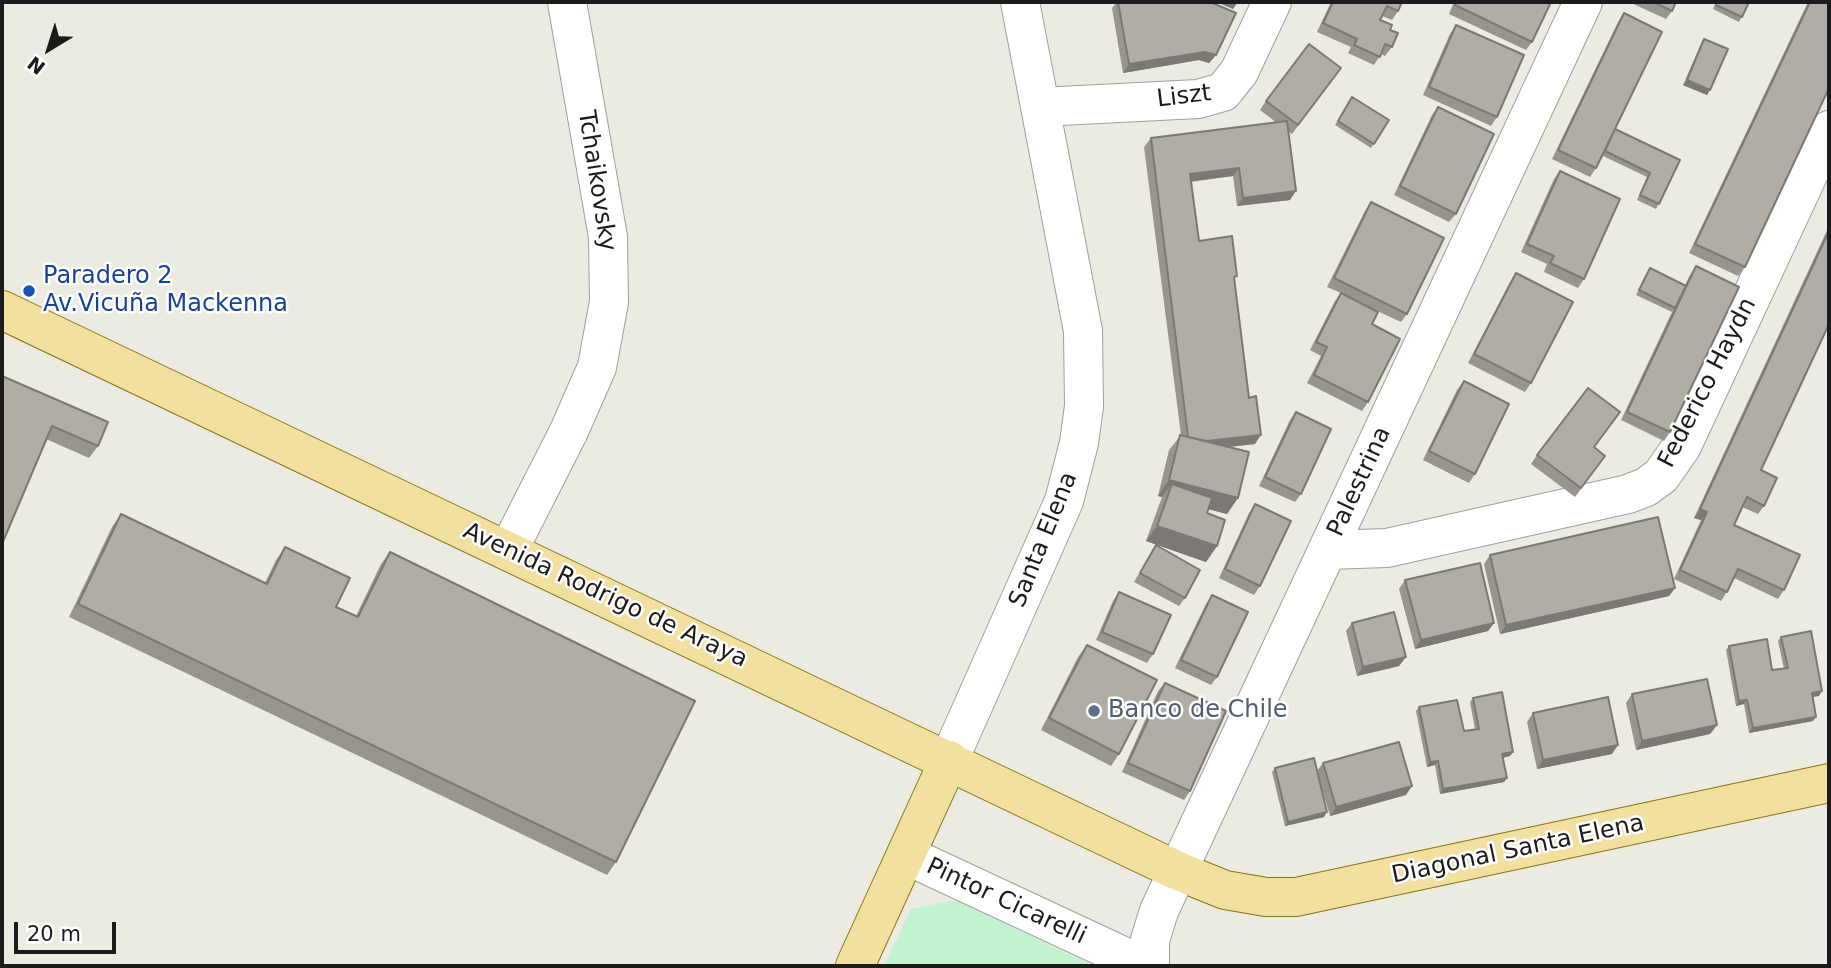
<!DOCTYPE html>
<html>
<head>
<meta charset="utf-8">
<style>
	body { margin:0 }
	#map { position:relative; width:1831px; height:968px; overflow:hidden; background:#ecebe2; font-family:"DejaVu Sans",sans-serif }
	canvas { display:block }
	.frame { position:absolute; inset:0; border:4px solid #1b1b1b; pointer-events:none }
	.north { position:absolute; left:14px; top:14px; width:70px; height:70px; -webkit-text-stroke:5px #fff; paint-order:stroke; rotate:218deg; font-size:19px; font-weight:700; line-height:28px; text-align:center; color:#1b1b1b }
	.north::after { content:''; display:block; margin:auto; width:24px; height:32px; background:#1b1b1b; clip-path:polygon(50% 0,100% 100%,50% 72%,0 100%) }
	.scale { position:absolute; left:14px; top:922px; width:102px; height:32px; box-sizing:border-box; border:4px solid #1b1b1b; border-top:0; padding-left:9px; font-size:21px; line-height:24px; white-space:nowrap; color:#1b1b1b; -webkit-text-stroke:5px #fff; paint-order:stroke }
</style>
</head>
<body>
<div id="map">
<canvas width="1831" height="968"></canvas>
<div class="frame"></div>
<div class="north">N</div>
<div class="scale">20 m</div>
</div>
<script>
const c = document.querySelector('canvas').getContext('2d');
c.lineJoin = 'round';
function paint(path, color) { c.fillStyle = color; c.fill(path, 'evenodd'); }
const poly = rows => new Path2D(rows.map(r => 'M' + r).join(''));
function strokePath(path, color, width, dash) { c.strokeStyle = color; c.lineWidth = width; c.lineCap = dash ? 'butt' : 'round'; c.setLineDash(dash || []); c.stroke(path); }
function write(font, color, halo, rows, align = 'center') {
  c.font = font + ' "DejaVu Sans",sans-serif'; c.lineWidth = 5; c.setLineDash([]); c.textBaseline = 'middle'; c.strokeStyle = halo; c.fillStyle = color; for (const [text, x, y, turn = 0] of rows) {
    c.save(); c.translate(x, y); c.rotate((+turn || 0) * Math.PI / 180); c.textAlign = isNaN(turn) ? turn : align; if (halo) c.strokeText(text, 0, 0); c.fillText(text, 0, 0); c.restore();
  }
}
paint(poly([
	[955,900,1094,966,884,966,911,909]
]), '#c2f3d0');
const minor = poly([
	[1040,107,1198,99,1223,92,1239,72,1272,2],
	[1328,550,1387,548,1628,494,1646,487,1661,476,1682,446,1829,130],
	[508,551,569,431,597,367,609,302,608,237,567,2],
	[949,760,1064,501,1079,443,1084,406,1083,331,1020,2],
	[906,855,1144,966],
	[1150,966,1150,940,1159,911,1583,2]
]);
const major = poly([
	[2,310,1178,871,1225,890,1266,897,1296,897,1829,783],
	[855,966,949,760]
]);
strokePath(minor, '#9f9f9f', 40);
strokePath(major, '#85760e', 40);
strokePath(minor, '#fff', 38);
strokePath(major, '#f2e0a1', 38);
paint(poly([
	[1117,2,1210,2,1216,55,1209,63,1199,60,1123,73,1112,8],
	[1331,2,1402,2,1398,11,1392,20,1382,16,1380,20,1390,30,1392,47,1385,56,1381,54,1374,65,1348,53,1351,47,1317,32],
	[1454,2,1551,2,1532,42,1526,50,1449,14],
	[1629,2,1676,2,1672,11,1666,19],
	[1716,2,1749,2,1739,22,1713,9],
	[1808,2,1829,2,1745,267,1738,276,1689,253],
	[1624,13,1615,129,1680,160,1656,209,1637,200,1647,177,1603,156,1596,168,1590,177,1552,159,1618,22],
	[1456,25,1497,117,1491,126,1423,95,1450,34],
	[1704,39,1710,90,1707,95,1683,85,1701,44],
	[1341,68,1292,134,1288,131,1290,200,1237,206,1233,176,1191,182,1199,241,1234,281,1255,444,1228,447,1238,498,1227,514,1208,509,1207,513,1217,546,1206,562,1146,541,1162,497,1158,496,1169,450,1181,435,1144,147,1151,138,1277,123,1260,110,1266,101],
	[1352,97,1389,120,1371,148,1335,125],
	[1438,107,1456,214,1449,222,1394,195,1432,115],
	[1560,171,1584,279,1578,288,1544,272,1547,264,1521,252,1554,179],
	[1371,202,1407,314,1401,322,1373,309,1368,402,1362,411,1307,383,1321,356,1310,350,1335,301,1341,293,1327,287,1365,211],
	[1829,226,1829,324,1761,470,1764,506,1758,514,1742,507,1734,525,1784,590,1778,599,1734,578,1727,592,1721,601,1674,579,1701,520,1694,518],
	[1696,266,1670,432,1664,441,1621,420,1673,310,1672,312,1636,295,1650,268,1685,285,1690,275],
	[1516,273,1531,383,1525,392,1468,363,1510,282],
	[2,376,98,446,89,458,46,439],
	[1464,381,1475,474,1469,483,1423,460,1457,390],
	[1296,412,1301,494,1295,502,1259,486,1290,420],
	[1594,448,1605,456,1575,497,1531,464,1537,455],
	[1255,504,1260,586,1254,595,1219,578,1249,513],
	[121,514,265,583,276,560,285,547,336,607,356,616,381,564,390,552,616,862,607,875,69,617,112,527],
	[1156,545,1185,598,1179,606,1134,582],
	[1490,555,1675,588,1669,596,1500,634,1484,564],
	[1405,580,1494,623,1488,631,1415,649,1399,589],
	[1119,592,1153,654,1147,663,1096,640,1113,601],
	[1212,595,1217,677,1211,685,1175,668,1206,604],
	[1352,623,1406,657,1399,666,1357,676,1346,631],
	[1781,637,1819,696,1812,697,1813,721,1749,733,1744,704,1736,706,1726,650,1729,646,1772,670,1784,669,1778,641],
	[1087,645,1119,754,1111,766,1041,730,1078,657],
	[1165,683,1190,791,1184,800,1122,772,1158,691],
	[1632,694,1717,725,1710,734,1636,750,1626,703],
	[1473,698,1513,752,1510,756,1503,758,1507,778,1504,782,1440,794,1435,765,1427,767,1416,711,1419,707,1464,731,1475,729,1470,702],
	[1533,713,1612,754,1537,769,1527,722],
	[1323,763,1406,795,1330,816,1317,771],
	[1275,768,1324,817,1285,826,1272,772]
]), '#98958e');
paint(poly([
	[1216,2,1238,2,1233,9],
	[1205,52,1216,55,1209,63,1199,60,1123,73,1129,64],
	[1687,80,1710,90,1707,95,1683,85],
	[1239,168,1233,176,1184,182,1190,174],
	[1296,191,1290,200,1237,206,1243,198],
	[1261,435,1255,444,1183,452,1189,444],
	[1169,480,1238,498,1227,514,1166,498,1172,484,1162,497,1158,496],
	[1700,509,1707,512,1701,520,1694,518],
	[1157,526,1217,546,1206,562,1146,541],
	[1675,588,1669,596,1500,634,1506,625],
	[1494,623,1488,631,1415,649,1421,640],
	[1406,657,1399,666,1357,676,1363,667],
	[1822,691,1819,696,1809,697,1812,693],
	[1747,700,1744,704,1736,706,1739,701],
	[1816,717,1813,721,1749,733,1753,728],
	[1717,725,1710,734,1636,750,1642,741],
	[1618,745,1612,754,1537,769,1543,760],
	[1513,752,1510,756,1499,758,1502,754],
	[1438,761,1435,765,1427,767,1430,762],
	[1507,778,1504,782,1440,794,1443,789],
	[1412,786,1406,795,1330,816,1336,807],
	[1327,812,1324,817,1285,826,1288,822]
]), '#7c7974');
const building = poly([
	[1118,2,1210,2,1236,13,1216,55,1205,52,1129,64,1118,2],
	[1333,2,1402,2,1398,11,1387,6,1380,20,1392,25,1390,30,1398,33,1392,47,1385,44,1380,57,1354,45,1357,39,1323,23,1333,2],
	[1456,2,1551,2,1532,42,1455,5,1456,2],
	[1653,2,1676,2,1672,11,1653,2],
	[1717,2,1749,2,1742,17,1716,5,1717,2],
	[1810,2,1829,2,1829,88,1745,267,1695,244,1810,2],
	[1624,13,1662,32,1596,168,1558,150,1624,13],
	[1456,25,1524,55,1497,117,1429,87,1456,25],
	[1704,39,1728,49,1710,90,1687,80,1704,39],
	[1309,44,1341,68,1298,125,1266,101,1309,44],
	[1352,97,1389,120,1374,144,1338,121,1352,97],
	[1438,107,1494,134,1456,214,1400,186,1438,107],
	[1287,121,1296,191,1243,198,1239,168,1190,174,1199,241,1232,236,1237,276,1234,277,1249,398,1256,396,1261,435,1207,441,1188,437,1151,138,1287,121],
	[1615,129,1680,160,1659,204,1640,195,1650,173,1605,151,1615,129],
	[1560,171,1620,199,1584,279,1550,263,1554,256,1527,244,1560,171],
	[1371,202,1444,238,1407,314,1334,278,1371,202],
	[1829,231,1829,324,1761,470,1777,478,1764,506,1747,497,1734,525,1800,555,1784,590,1738,569,1727,592,1680,570,1707,512,1700,509,1829,231],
	[1696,266,1739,287,1670,432,1627,412,1696,266],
	[1650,268,1686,286,1675,308,1639,290,1650,268],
	[1516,273,1573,302,1531,383,1474,354,1516,273],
	[1341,293,1378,312,1372,324,1400,339,1368,402,1314,375,1327,347,1316,342,1341,293],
	[2,376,108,422,98,446,52,426,2,544,2,376],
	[1464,381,1509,404,1475,474,1429,451,1464,381],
	[1588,388,1620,412,1594,447,1605,456,1581,488,1537,455,1588,388],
	[1296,412,1331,429,1301,494,1265,477,1296,412],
	[1180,435,1249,452,1238,498,1169,480,1180,435],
	[1172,484,1212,498,1207,513,1225,520,1217,546,1157,526,1172,484],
	[1255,504,1291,521,1260,586,1225,569,1255,504],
	[121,514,267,584,285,547,350,578,336,607,358,617,390,552,695,701,616,862,78,604,121,514],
	[1658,517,1675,588,1506,625,1490,555,1658,517],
	[1156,545,1200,570,1185,598,1140,573,1156,545],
	[1480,563,1494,623,1421,640,1405,580,1480,563],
	[1119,592,1171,615,1153,654,1102,632,1119,592],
	[1212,595,1248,612,1217,677,1181,660,1212,595],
	[1394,612,1406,657,1363,667,1352,623,1394,612],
	[1811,631,1822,691,1812,693,1816,717,1753,728,1747,700,1739,701,1729,646,1767,639,1772,670,1788,668,1781,637,1811,631],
	[1087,645,1157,680,1119,754,1049,718,1087,645],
	[1707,679,1717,725,1642,741,1632,694,1707,679],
	[1165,683,1226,711,1190,791,1128,763,1165,683],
	[1502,692,1513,752,1502,754,1507,778,1443,789,1438,761,1430,762,1419,707,1457,700,1464,731,1479,729,1473,698,1502,692],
	[1608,697,1618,745,1543,760,1533,713,1608,697],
	[1399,742,1412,786,1336,807,1323,763,1399,742],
	[1314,758,1327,812,1288,822,1275,768,1314,758]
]);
paint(building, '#b1ada5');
strokePath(building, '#7c7974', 2);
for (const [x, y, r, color] of [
	[29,291,7,"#1a4fb4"],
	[1094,711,7,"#5c6f8a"]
]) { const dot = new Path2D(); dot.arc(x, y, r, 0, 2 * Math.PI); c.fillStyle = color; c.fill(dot); strokePath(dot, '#fff', 2.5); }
write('24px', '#1b1b1b', '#fff', [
	["Liszt",1184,97,-7],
	["Tchaikovsky",596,181,81],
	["Federico Haydn",1708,383,-63],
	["Palestrina",1360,482,-65],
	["Santa Elena",1044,540,-68],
	["Avenida Rodrigo de Araya",605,596,25],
	["Diagonal Santa Elena",1518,850,-12],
	["Pintor Cicarelli",1006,902,25]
]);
write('24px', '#164399', '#fff', [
	["Paradero 2",43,277],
	["Av.Vicuña Mackenna",43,305]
], 'left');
write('24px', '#4e5e75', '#fff', [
	["Banco de Chile",1108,711]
], 'left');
</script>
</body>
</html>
